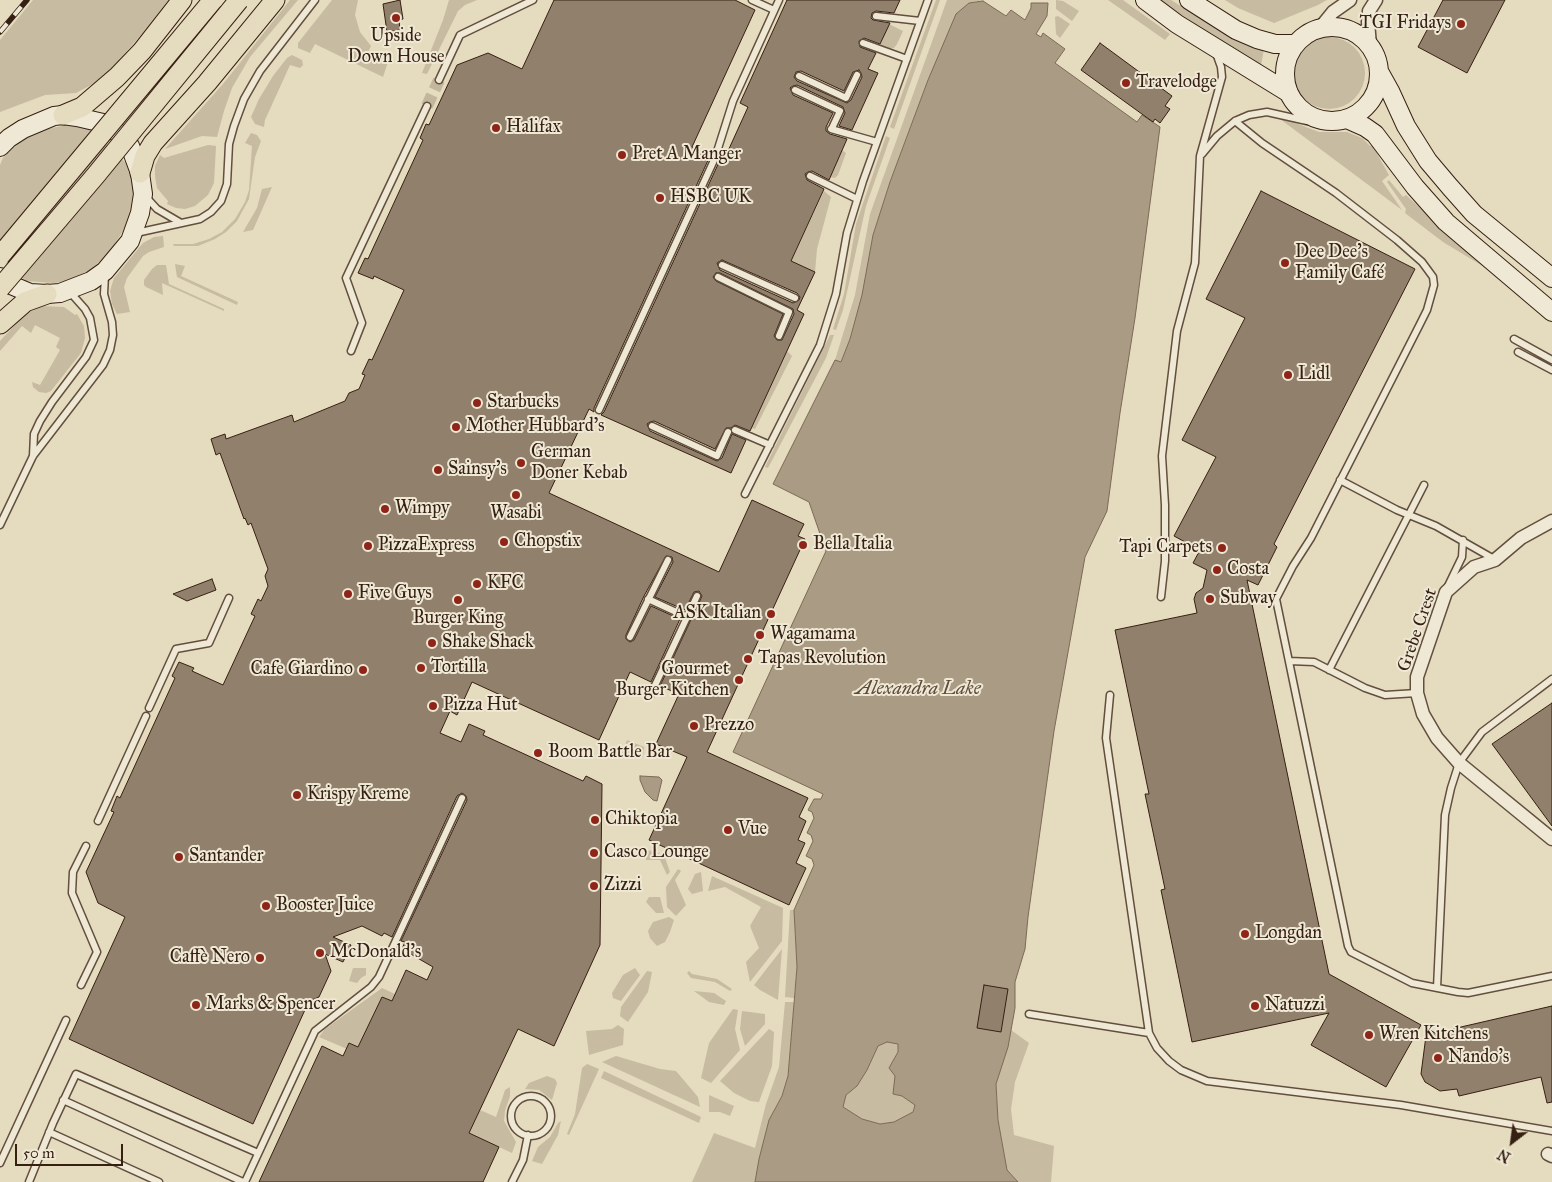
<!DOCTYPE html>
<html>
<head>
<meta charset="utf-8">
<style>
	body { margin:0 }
	#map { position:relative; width:1552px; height:1182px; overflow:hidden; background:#e5dbbe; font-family:"IM FELL Great Primer",serif }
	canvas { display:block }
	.north { position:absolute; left:1487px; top:1117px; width:50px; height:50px; -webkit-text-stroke:4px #eee8d5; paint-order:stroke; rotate:210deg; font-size:14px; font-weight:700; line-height:20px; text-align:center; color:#362013 }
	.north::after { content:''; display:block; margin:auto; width:18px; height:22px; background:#362013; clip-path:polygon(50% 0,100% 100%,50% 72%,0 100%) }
	.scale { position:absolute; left:15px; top:1144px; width:108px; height:22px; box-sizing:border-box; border:2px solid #362013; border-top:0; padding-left:6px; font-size:15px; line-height:18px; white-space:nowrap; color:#362013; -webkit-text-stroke:4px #eee8d5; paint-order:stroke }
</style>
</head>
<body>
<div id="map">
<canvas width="1552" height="1182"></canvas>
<div class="north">N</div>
<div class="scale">50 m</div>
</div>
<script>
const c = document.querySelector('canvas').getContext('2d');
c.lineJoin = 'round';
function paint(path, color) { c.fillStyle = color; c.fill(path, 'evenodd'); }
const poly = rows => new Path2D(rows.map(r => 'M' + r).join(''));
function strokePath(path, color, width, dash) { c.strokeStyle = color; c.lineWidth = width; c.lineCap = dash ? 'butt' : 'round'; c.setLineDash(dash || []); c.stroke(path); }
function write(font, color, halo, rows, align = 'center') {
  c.font = font + ' "IM FELL Great Primer",serif'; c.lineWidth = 4; c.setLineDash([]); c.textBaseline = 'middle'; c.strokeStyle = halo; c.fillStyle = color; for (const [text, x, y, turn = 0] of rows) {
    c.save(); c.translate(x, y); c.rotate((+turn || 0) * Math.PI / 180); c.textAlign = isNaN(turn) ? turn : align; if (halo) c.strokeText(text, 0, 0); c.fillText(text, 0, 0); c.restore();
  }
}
paint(poly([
	[33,0,172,0,102,79,76,93,45,95,0,112,0,40],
	[290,0,298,0,250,57,232,88,224,111,217,137,202,136,165,149,223,84],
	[332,0,358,0,355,15,360,32,371,46,367,54,388,62,383,77,315,44,310,53,298,48,298,43],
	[449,0,477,0,465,5,458,11,427,74,422,73,443,20],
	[936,0,940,0,894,129,890,127],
	[947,0,983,0,969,3,928,80,890,182,873,235,862,297,850,339,841,362,835,360,855,295,870,214],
	[1056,0,1063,1,1079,11,1072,21,1056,9],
	[1108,0,1123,0,1170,34,1165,40],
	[1160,0,1171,0,1229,36,1243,43,1264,49,1261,65,1192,22],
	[1225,0,1327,0,1318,5,1274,23,1238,8],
	[1058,16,1070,24,1060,38,1056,34,1055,17],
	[889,24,903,31,897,44,894,48,889,49,879,45],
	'1293 73a36 36 0 1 1 72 0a36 36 0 1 1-72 0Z',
	[292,55,302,60,303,65,300,68,290,65,265,120,264,127,255,124,251,117,259,99,273,76,287,58],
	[1280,119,1290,121,1319,132,1347,132,1362,138,1370,146,1372,145,1389,175,1382,181,1402,210],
	[66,125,89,129,126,163,130,171,134,194,131,209,126,226,116,242,108,254,90,270,67,281,54,283,26,281,0,259,0,165,3,158,22,140,43,130],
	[251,133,257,135,261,141,255,157,249,199,237,221,226,232,215,239,198,246,174,246,173,244,193,244,209,239,222,232,235,219,245,202,249,190,252,146,245,143],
	[886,136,890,138,866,206,843,310,836,330,833,329,844,294,856,224],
	[208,145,216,146,214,183,208,195,195,206,185,209,176,208,167,204,168,201,157,188,155,176,155,166,160,155,164,158],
	[842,150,846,153,838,175,835,178,830,177],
	[1389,180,1403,197,1406,195,1486,268,1443,242,1405,213,1406,209,1387,182],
	[272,187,253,230,243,232,257,208,262,189],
	[824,191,831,197,817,249,815,272,791,261],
	[163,236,164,247,149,252,143,256,127,278,124,287,130,312,117,314,112,304,110,291,114,278,143,243,154,237],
	[175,264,185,266,181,276,238,302,237,305,177,277],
	[157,265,166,265,169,284,224,309,224,311,162,283,163,295,146,287,144,285,144,280,152,269],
	[41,306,64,307,75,315,77,314,84,326,85,338,81,353,51,391,46,393,39,392,33,387,32,382,40,385,60,350,56,347,60,338,35,325,31,333,22,326,0,351,0,341,24,315],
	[830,335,834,335,826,358,768,468,765,467],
	[787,351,792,356,755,429,751,428],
	[627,740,644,747,643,757,621,755],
	[645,849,664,855,670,872,667,875,660,860,646,860],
	[678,869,681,871,675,880,686,905,676,916,667,907,666,887],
	[701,872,703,891,692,894,688,889,695,874],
	[712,876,783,908,782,941,750,982,746,962,759,948,750,926,761,907,725,887,708,891],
	[649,897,660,897,664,913,656,913,646,902],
	[790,910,794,910,797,966,794,998,785,997],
	[669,917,674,920,670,932,665,942,657,946,650,938,648,931,653,922],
	[782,949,778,1000,760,990,754,985],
	[353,968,366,968,366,975,361,978,357,983,349,981],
	[635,968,640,975,621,1001,613,998,612,993,623,975],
	[647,971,652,972,648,992,628,1022,620,1016,621,1007],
	[689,971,692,974,717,979,732,989,730,991,715,982,691,978,687,973],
	[382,988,395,994,392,1001,382,997,358,1047,350,1043,347,1049,319,1037,325,1029],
	[694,991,714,993,726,1001,724,1005,709,1002],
	[785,1002,794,1002,788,1076,782,1096,769,1121,759,1159,755,1182,692,1182,714,1133,755,1148,766,1104,779,1067],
	[733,1009,738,1010,735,1029,740,1050,711,1083,701,1078,709,1043],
	[742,1011,765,1014,765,1024,745,1046,740,1029],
	[618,1025,624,1029,623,1045,589,1055,586,1031,612,1029],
	[769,1029,774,1032,772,1066,759,1102,750,1101,734,1093,720,1081],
	[1011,1030,1029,1043,1015,1082,1011,1109,1014,1135,1054,1146,1051,1182,1018,1182,1007,1170,998,1120,996,1084],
	[887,1042,898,1044,898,1052,889,1068,895,1076,893,1094,902,1096,915,1105,912,1113,894,1122,880,1124,862,1119,843,1107,846,1095,857,1086,867,1070,878,1046],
	[616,1056,660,1069,676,1071,698,1097,700,1107,602,1062],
	[587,1064,599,1069,569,1135,567,1134,575,1114,582,1068],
	[604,1071,701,1117,699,1123,601,1078],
	[547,1076,555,1079,557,1083,552,1100,539,1090,525,1089,529,1083],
	[510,1087,510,1096,505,1111,504,1121,516,1142,512,1153,469,1133,480,1110,496,1117,505,1090],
	[709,1095,734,1106,730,1116,720,1112,709,1112],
	[561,1121,558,1135,542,1164,532,1161,538,1147,550,1137,558,1123]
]), '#c7bba1');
const water = poly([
	[983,1,1006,16,1011,10,1025,20,1031,8,1031,3,1048,3,1047,16,1036,34,1041,37,1043,33,1065,49,1055,63,1137,122,1142,115,1160,127,1135,318,1120,413,1107,511,1085,557,1054,731,1028,917,1025,949,1015,982,1015,1008,1008,1047,996,1084,998,1120,1007,1170,1018,1182,755,1182,759,1159,769,1120,782,1096,788,1076,797,967,794,910,814,865,812,859,806,856,813,841,811,835,807,833,814,818,812,812,808,810,814,799,821,799,823,794,733,752,826,551,809,502,773,484,835,360,841,362,850,339,862,295,873,235,890,182,928,80,956,14,969,3,983,1],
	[887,1042,898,1044,898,1052,889,1068,895,1076,893,1094,902,1096,915,1105,913,1112,894,1122,880,1124,862,1119,843,1107,846,1095,857,1086,867,1070,878,1046,887,1042],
	[640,776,659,777,662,780,657,801,653,800,645,792,640,780,640,776]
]);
paint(water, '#aa9b84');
strokePath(water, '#7c6a57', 1);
const building = poly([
	[400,0,403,19,399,20,400,30,387,32,383,4,400,0],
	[554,0,735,0,755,10,692,147,710,156,594,408,594,412,589,409,549,493,719,572,752,500,804,524,798,536,805,539,707,752,808,798,799,817,806,821,798,840,805,843,796,863,806,868,789,905,649,840,687,757,656,744,679,694,660,686,702,596,699,591,694,592,685,610,655,597,673,562,672,557,666,556,644,596,626,635,626,639,630,642,634,640,651,606,680,619,651,682,630,672,599,740,472,682,457,715,450,711,440,733,461,742,469,724,485,731,483,735,583,781,586,776,602,784,600,945,554,1046,518,1029,469,1133,499,1147,483,1182,259,1182,322,1046,343,1056,349,1043,358,1047,382,997,392,1001,406,970,427,980,433,967,402,949,405,942,401,941,467,800,466,796,462,793,457,796,392,937,384,933,382,936,362,926,333,937,351,945,343,962,325,954,331,971,319,997,309,1001,253,1124,69,1039,125,917,98,903,86,872,114,812,111,811,117,796,120,798,175,678,172,676,179,662,194,668,192,671,223,685,255,616,251,614,258,599,261,601,268,586,265,576,268,569,251,523,248,525,245,518,244,519,220,453,216,455,211,439,225,434,226,439,292,415,294,422,345,401,349,393,359,389,365,375,362,374,369,359,372,360,404,290,374,276,373,279,358,273,365,258,368,259,423,140,420,138,426,124,429,125,457,65,488,53,522,69,554,0],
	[787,0,900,0,894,13,876,11,872,13,871,18,873,20,890,23,880,44,864,38,859,41,860,47,876,53,868,69,878,73,852,130,839,126,845,113,843,107,797,85,793,86,790,88,793,95,833,113,826,127,826,131,830,134,847,139,829,180,812,171,808,172,805,174,807,180,824,189,791,261,815,272,797,310,804,314,750,431,735,425,731,428,726,428,715,449,654,421,650,422,647,424,650,431,717,461,722,458,732,434,746,440,731,473,601,415,604,412,720,160,723,162,748,107,740,103,787,0],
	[859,70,861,73,862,77,851,100,847,103,797,81,794,77,796,72,801,71,844,91,853,72,859,70],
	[722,260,797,293,800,297,799,300,793,303,720,270,717,263,722,260],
	[716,273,720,273,793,309,794,314,782,340,777,340,774,336,783,314,716,281,713,277,716,273],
	[1443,0,1505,0,1467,73,1418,47,1443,0],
	[1100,43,1172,96,1165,106,1170,109,1160,123,1155,119,1153,122,1081,70,1100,43],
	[1261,191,1415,269,1274,544,1277,547,1258,585,1247,580,1329,974,1421,1025,1386,1087,1311,1045,1329,1013,1192,1042,1161,890,1165,889,1145,794,1149,794,1115,630,1197,613,1194,599,1196,593,1203,588,1207,570,1193,563,1200,550,1174,536,1216,457,1182,440,1245,318,1206,299,1261,191],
	[212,579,216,590,187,601,173,594,212,579],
	[1552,703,1552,826,1492,744,1552,703],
	[984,985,1008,989,1001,1032,977,1028,984,985],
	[1552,1006,1552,1102,1547,1103,1541,1077,1459,1096,1457,1089,1440,1091,1425,1082,1421,1074,1427,1028,1435,1033,1552,1006]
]);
paint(building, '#91816c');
strokePath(building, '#362013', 1);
strokePath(poly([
	[427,106,439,80]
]), '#c2b69c', 12, [12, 6]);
const service = poly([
	[752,0,774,10],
	[876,16,920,21],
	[863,43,907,59],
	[799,76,846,98,857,75],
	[439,80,460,35,533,0],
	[795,90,840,111,833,126],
	[1235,121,1262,143,1336,193,1397,240,1422,262,1433,277,1434,285,1427,310,1419,326,1311,538,1293,566,1276,599,1348,946,1351,952,1412,983,1458,992,1468,993,1552,976],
	[831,129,877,142],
	[1202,154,1217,136,1235,121,1249,115,1267,112,1307,121,1327,121],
	[810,176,857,199],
	[146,197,157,209,181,223],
	[136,233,200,219,211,212,221,201,227,184,229,144,234,126,244,99,260,71,315,0],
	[722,265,795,298],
	[718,277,789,312,779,336],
	[1514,339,1552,360],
	[351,351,362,323,346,278,427,106],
	[1518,352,1552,370],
	[599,410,715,158,733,101,779,0],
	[652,426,717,456,728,432],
	[735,430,770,445],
	[33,456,34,434,40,421,52,402,86,357,94,340,90,318,85,309,69,291],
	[1340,480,1397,510,1436,526,1494,559],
	[745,494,820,345,836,294,847,233,863,181,928,0],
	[0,525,33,456,103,365,110,350,113,335,112,322,104,294,105,275],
	[1448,586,1462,557,1463,540],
	[1161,597,1165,561,1165,505,1162,456,1177,331,1195,263,1200,156,1222,77,1221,67,1216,53],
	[648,599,687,617],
	[630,637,668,560],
	[1289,661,1314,662,1365,688,1385,695,1417,693],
	[1329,670,1424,485],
	[1110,695,1106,738,1149,1033,1157,1048,1169,1061,1181,1070,1207,1081,1401,1105,1552,1131],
	[650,696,697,596],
	[149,708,176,649,209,643,229,598],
	[98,821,146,716],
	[81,985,97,952,72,893,73,872,86,846],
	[1437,988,1445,815,1451,788,1459,763,1482,732,1552,679],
	[1029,1014,1149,1033],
	'511 1116a20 20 0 1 1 40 0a20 20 0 1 1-40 0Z',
	[63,1100,243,1182],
	[49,1132,159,1182],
	[0,1163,66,1020],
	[29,1182,53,1123,76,1074,258,1153],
	[245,1182,315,1031,371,987,379,977,462,798],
	[512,1182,523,1160,528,1135]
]);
const minor = poly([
	[1320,28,1333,12,1350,0],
	[1370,45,1368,22,1369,11,1376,0],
	[1552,521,1521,538,1495,560,1474,567,1446,592,1417,677,1417,693,1423,714,1437,738,1459,763,1552,839],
	[1548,1154,1552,1156]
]);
const secondary = poly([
	[1145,0,1177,24,1289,93],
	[1189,0,1236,30,1257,39,1275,44,1295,44],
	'1285 74a47 47 0 1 1 94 0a47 47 0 1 1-94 0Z',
	[1380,73,1390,91,1406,126,1428,161,1450,187,1474,214,1552,278],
	[1347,119,1365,127,1375,134,1415,187,1446,222,1552,312],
	[0,147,9,138,23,129,54,116,63,115,77,117,103,123,118,133,130,146,140,173,143,194,140,213,130,241,105,271,91,281,60,293,47,294,30,293,11,285,0,277]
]);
const primary = poly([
	[63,115,82,107,117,77,142,51,182,0],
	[140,173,145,156,153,143,207,83,275,0],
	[0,324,25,302,47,294]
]);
strokePath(service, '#624f3e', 9);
strokePath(minor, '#624f3e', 15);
strokePath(secondary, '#362013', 20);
strokePath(primary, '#362013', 21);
strokePath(service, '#eee8d5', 6);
strokePath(minor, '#eee8d5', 12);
strokePath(secondary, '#eee8d5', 18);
strokePath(primary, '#e5dbbe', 19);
const rail = poly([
	[0,32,27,0]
]);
strokePath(rail, '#362013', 5.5);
strokePath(rail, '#eee8d5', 4, [11]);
const primaryBridge = poly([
	[0,256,213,0],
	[0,288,96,175,239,0]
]);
strokePath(primaryBridge, '#362013', 21, []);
strokePath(primaryBridge, '#e5dbbe', 19);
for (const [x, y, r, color] of [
	[396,18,5,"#8f2418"],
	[1461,24,5,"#8f2418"],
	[1126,83,5,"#8f2418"],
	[496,128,5,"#8f2418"],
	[622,155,5,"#8f2418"],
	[660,198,5,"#8f2418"],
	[1285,263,5,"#8f2418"],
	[1288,375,5,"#8f2418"],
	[477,403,5,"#8f2418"],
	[456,427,5,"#8f2418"],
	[521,463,5,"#8f2418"],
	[438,470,5,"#8f2418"],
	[516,495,5,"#8f2418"],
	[385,509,5,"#8f2418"],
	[504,542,5,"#8f2418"],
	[803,545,5,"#8f2418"],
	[368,546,5,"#8f2418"],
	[1222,548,5,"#8f2418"],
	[1217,570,5,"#8f2418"],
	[477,584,5,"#8f2418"],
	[348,594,5,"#8f2418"],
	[1210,599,5,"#8f2418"],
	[458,600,5,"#8f2418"],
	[771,614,5,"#8f2418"],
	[760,635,5,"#8f2418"],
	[432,643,5,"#8f2418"],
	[748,659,5,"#8f2418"],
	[421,668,5,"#8f2418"],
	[363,670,5,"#8f2418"],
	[739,680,5,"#8f2418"],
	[433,706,5,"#8f2418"],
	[694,726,5,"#8f2418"],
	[538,753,5,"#8f2418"],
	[297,795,5,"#8f2418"],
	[595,820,5,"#8f2418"],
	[728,830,5,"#8f2418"],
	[594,853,5,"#8f2418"],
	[179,857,5,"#8f2418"],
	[594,886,5,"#8f2418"],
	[266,906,5,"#8f2418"],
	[1245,934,5,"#8f2418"],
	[320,953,5,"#8f2418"],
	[260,958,5,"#8f2418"],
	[196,1005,5,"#8f2418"],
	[1255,1006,5,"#8f2418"],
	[1369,1035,5,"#8f2418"],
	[1438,1058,5,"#8f2418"]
]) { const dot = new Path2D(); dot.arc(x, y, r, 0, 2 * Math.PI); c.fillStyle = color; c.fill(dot); strokePath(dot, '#eee8d5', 2); }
write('18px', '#362013', '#eee8d5', [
	["TGI Fridays",1451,24,"right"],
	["Upside",396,37,"center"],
	["Down House",396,58,"center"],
	["Travelodge",1136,83],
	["Halifax",506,128],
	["Pret A Manger",632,155],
	["HSBC UK",670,198],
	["Dee Dee's",1295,253],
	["Family Café",1295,274],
	["Lidl",1298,375],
	["Starbucks",487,403],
	["Mother Hubbard's",466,427],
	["German",531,453],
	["Doner Kebab",531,474],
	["Sainsy's",448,470],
	["Wimpy",395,509],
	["Wasabi",516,514,"center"],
	["Chopstix",514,542],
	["Bella Italia",813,545],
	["PizzaExpress",378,546],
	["Tapi Carpets",1212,548,"right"],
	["Costa",1227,570],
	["KFC",487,584],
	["Five Guys",358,594],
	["Subway",1220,599],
	["ASK Italian",761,614,"right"],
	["Burger King",458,619,"center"],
	["Wagamama",770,635],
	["Shake Shack",442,643],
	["Tapas Revolution",758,659],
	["Tortilla",431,668],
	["Cafe Giardino",353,670,"right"],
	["Gourmet",729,670,"right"],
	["Burger Kitchen",729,691,"right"],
	["Pizza Hut",443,706],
	["Prezzo",704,726],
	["Boom Battle Bar",548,753],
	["Krispy Kreme",307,795],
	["Chiktopia",605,820],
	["Vue",738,830],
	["Casco Lounge",604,853],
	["Santander",189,857],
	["Zizzi",604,886],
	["Booster Juice",276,906],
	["Longdan",1255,934],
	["McDonald's",330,953],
	["Caffè Nero",250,958,"right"],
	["Marks & Spencer",206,1005],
	["Natuzzi",1265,1006],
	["Wren Kitchens",1379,1035],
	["Nando's",1448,1058]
], 'left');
write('18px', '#362013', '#eee8d5', [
	["Grebe Crest",1418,630,-71]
]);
write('italic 19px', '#5f4b3b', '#eee8d5', [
	["Alexandra Lake",918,689]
]);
</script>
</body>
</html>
